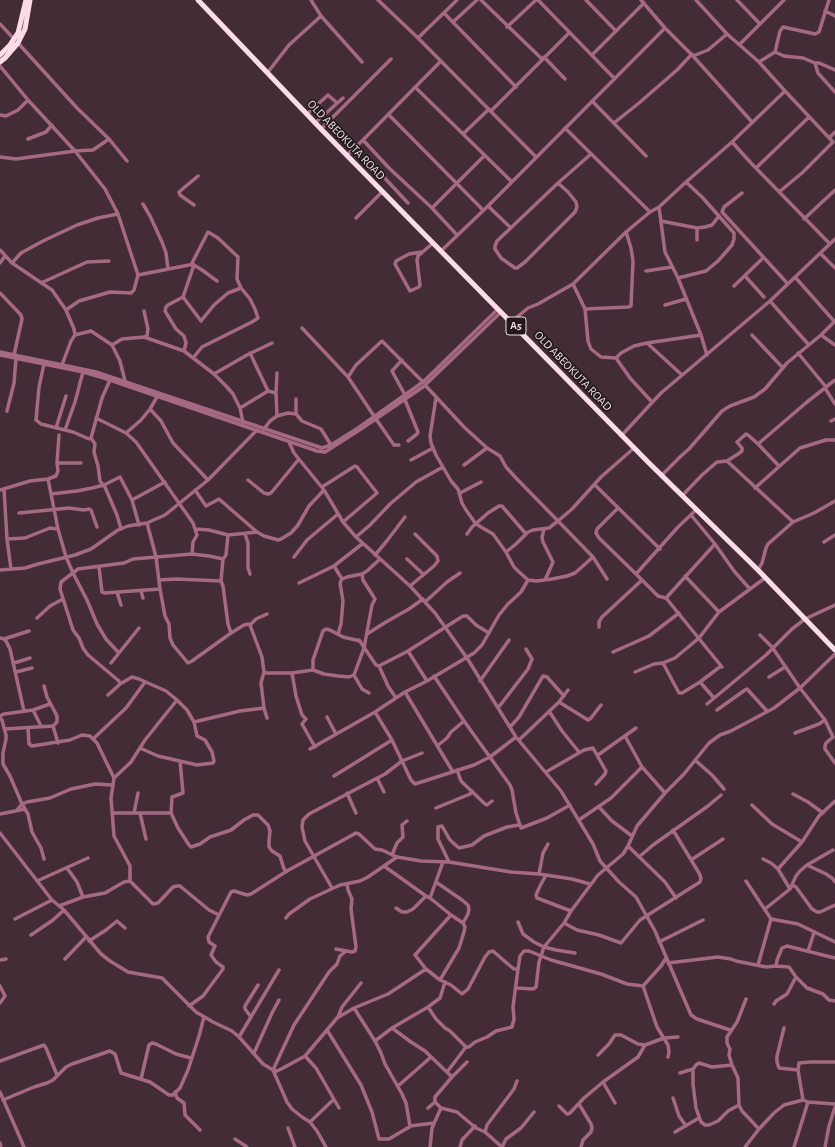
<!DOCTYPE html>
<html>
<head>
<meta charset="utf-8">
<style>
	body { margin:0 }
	canvas { display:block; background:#432c36 }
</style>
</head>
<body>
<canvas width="835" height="1147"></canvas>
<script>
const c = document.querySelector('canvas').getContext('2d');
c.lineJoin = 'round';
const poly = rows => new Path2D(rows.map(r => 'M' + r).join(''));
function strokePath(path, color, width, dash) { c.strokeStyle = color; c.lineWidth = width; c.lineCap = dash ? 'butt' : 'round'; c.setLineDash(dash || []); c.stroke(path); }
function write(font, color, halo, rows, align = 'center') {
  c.font = font + ' "Alegreya Sans",sans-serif'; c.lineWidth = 3.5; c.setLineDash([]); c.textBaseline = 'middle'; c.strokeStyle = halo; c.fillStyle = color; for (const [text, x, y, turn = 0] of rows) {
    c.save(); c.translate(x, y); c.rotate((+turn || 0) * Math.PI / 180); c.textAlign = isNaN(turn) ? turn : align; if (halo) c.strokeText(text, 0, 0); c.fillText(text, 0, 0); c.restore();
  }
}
strokePath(poly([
	[311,0,321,16],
	[378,0,418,38,536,157],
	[481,0,542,59],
	[538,0,614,78],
	[586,0,616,31],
	[641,0,665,28,693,56,752,122],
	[737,0,760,24],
	[825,11,835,16],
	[444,13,516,87],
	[453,22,477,0],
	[0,24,14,39],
	[507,27,536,0],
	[418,38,457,0],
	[18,43,77,108,109,139,127,161],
	[740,44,784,0],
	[775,52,784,56,803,58,815,63,818,73,835,92],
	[592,55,644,3],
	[693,56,708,50,727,34],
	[544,57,565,79],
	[441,61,363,140,389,168,432,208,457,235],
	[759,62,775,52,780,31,783,27,815,34,819,32,829,0],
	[815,63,819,63,835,70],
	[0,66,28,100,75,151,105,189,118,214,138,275,134,290,131,293,110,292,79,301,66,310],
	[268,72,289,45,321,16,362,62],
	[415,87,511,181],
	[592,101,646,156],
	[491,111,569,33],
	[307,114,328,95,337,103],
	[0,115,6,116,18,110,28,100],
	[389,115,483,210],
	[315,123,343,98],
	[614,123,639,103,677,70,692,54],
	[565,128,650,212],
	[321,129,391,59],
	[463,134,489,109],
	[829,138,835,132],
	[28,139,46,132,52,125],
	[732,142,751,163,830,244],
	[347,155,363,140],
	[0,157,16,159,75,151,93,150,109,139],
	[756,168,809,117],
	[380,173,408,203],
	[558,183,568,192,576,202,577,207,575,212,525,262,517,268,515,268,501,258,495,249,495,246,497,241,558,183,591,154],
	[779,192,802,173,833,142,785,91],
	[742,193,724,207,722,212,788,284],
	[143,204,150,216,162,242,166,253,168,269],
	[194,205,180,195,179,192,198,176],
	[488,206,511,228],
	[659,207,665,252,678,278,701,335,707,355],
	[432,208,484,156],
	[356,218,383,191],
	[804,219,835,190],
	[661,221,697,228,705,227,712,225,719,216],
	[697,228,697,240],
	[0,250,12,263,52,290,66,310,74,329,75,335],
	[441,251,488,206,665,28],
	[422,252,409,254,396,261,395,264,410,291,419,287,420,285,417,260,418,256,433,243],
	[820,253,835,268],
	[0,263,5,256],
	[12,263,21,253,43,241,77,225,98,218,118,214],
	[191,265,208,232,218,238,238,257,237,279,241,288,250,299,255,309,258,318,252,322,202,347,193,358],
	[646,271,672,267],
	[138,275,189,265,194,265,202,270,217,281],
	[745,276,764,297],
	[795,277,834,321],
	[678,278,706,271,718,261,732,245,734,239,734,233,702,197,686,182],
	[41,283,87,262,109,261],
	[573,284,585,309,588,341,591,349,601,357,616,358,630,378,652,402],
	[734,286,763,258],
	[0,293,21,315,22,319,14,355],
	[183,297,201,321,214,305,228,293,241,288],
	[770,301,808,344],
	[665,305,686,299],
	[585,309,628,307,631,306,633,261,631,248,626,232],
	[511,322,528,308,538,304,573,284,626,232,650,212,659,207,686,182,732,142,785,91,759,62,727,34,696,0],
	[302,328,348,377,374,416],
	[752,335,783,368],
	[821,335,835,345],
	[144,337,184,351,214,374,226,386,233,394,240,408,243,422],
	[647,343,682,375],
	[112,345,122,339,144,337,147,336,148,329,144,311],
	[184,351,186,343,184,336,176,329,165,311,166,307,168,305,183,297,194,265],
	[0,352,96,372,322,448,331,445,358,428,423,382,498,309],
	[250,353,268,391],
	[798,353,826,387],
	[0,355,83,372,104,378,317,451,325,452,361,429,423,387,501,312],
	[616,358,621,353,634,346,647,343,701,335],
	[402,360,392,371,405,395],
	[44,364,39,387,36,420,41,424,73,432,89,439,91,438,102,398,110,380],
	[62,365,71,341,75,335,91,331,112,345,120,361,125,381],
	[214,374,247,355,272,343],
	[348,377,356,365,382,341,423,382],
	[425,385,464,427,487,448,500,456,506,467,516,478,558,521,572,509,601,477,634,448],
	[825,388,835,404],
	[276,393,277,373],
	[157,397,150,409,141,420,126,433,136,442,193,523,197,535,193,542,192,554],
	[436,398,430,436,431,443,436,455,451,481,458,489,462,503,466,510,476,524,493,534,506,552,514,567,518,571,528,580,537,581,552,579,567,576,575,573,593,557],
	[296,399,296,414,302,421,321,429,331,445],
	[405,400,418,432,417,434,408,441],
	[240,408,268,391,276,393,277,416,270,421,264,429],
	[150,409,161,421,173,443,208,480],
	[7,411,14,383,16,358],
	[277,416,288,413,296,414],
	[96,418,126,433],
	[376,419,394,445,399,445],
	[831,421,835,419],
	[56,428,66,396],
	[65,430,75,402,83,372],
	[622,435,661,393,770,301,835,239],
	[91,438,95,444,94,452,98,466,100,481,105,487,117,515,121,529],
	[758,444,807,402,835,380],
	[411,460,433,448],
	[727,461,793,522],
	[57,463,81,463],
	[464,465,487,448],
	[661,476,681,456,689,449,722,411,730,406,754,397,765,389,787,363,821,335,835,321],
	[48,479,58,529,66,557,73,573,87,600,97,624,106,639,119,653],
	[248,480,264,493,268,494,271,493,299,459],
	[595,485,660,549],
	[322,487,355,466,357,467,377,493,343,522],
	[755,488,800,448,826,440,835,440],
	[4,489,7,539,11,569],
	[0,490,30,481,48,479,56,476,58,471,57,463,59,435],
	[195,490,206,506,219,499,257,532,264,536,278,540,281,539,291,533,298,525,309,506,324,490,294,453,289,442],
	[324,490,343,522,356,537,410,586,435,613,467,658,516,737,561,791,593,844,600,861,619,882,636,897,655,931,691,1015,697,1019,730,1030],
	[460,493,481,482],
	[51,494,77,491,92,488,104,485,120,477,132,500,139,525],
	[682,496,702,475,717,462,727,461,738,454,742,451,742,448,737,442,746,434,748,435,758,444,779,466],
	[132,500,165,482],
	[618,508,597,529,596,533,599,538,636,574,678,527,696,510],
	[19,513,69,508,84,510,89,509,91,510,97,527],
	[691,515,715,544,734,571,750,589],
	[147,523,156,557,160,589,165,616,169,624,170,638,173,645,188,663,192,661,231,633,244,625,248,624,250,625,256,619,267,614],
	[196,529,209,530,228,535,257,532],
	[544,529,542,537,543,542,553,562,545,580],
	[245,534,248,543,248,568,250,574],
	[467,534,472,527,488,513,499,506,502,506,526,534],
	[356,537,370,525,390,504,416,482,443,467],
	[7,539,25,538,50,528,58,529],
	[824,542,835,535],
	[506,552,516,544,528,532,533,530,549,528,558,521,593,557,607,579],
	[375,555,386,542,405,517],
	[294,557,307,540,338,514],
	[223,559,221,581,223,586,228,624,231,633],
	[407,559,423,574],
	[334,566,342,579],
	[99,567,102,592,105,593,160,589],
	[0,570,25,568,38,564,75,555,91,549,118,530,128,526,147,523,165,515,208,480,257,430],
	[758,570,762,563,766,548,768,544,793,522,814,513,835,501],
	[362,574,363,580,375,599,372,605,364,648,354,675,362,689,369,693],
	[636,574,658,596,666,598,722,667],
	[685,576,719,612],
	[159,580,176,579,221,581],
	[299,583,334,566,362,544],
	[410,586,434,566,438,561,437,556,415,534],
	[141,591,143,598],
	[117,592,121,605],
	[666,598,715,544],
	[425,602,447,582,460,573],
	[37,618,50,606,63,599],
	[250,625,262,657,264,672,261,683,264,708,267,718],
	[599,627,599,622,602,617,642,580],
	[338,634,341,624,343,601,340,583,342,579,347,577,362,574,367,571,380,559],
	[367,634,386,622,409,609,423,599],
	[760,635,772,647,800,688,825,720,833,737,826,743,825,746,825,749,835,763],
	[0,638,4,639,6,641,10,649,24,711],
	[4,639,29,631],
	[359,640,376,665,379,666,408,651,463,616,467,616,476,625,489,633],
	[408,651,427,681],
	[613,652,649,636,679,613],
	[14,663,30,658],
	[111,663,139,628],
	[663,663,679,693,682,693,700,682,721,666],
	[379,666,388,686,396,698],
	[313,670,313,660,323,631,326,629,330,630,343,637,360,641],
	[16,672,32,668],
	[264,672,266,673,292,673,313,670,324,674,338,676,349,677,354,675],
	[635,672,654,664,663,663,675,658,699,638,719,612,765,578],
	[292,673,296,696,302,715,306,719,302,724,315,747],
	[434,676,464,721,510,785,512,790,516,813,521,828,547,818,570,805],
	[769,677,785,667],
	[480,681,509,640],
	[700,682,714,698],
	[120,684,132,677,139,679,166,691,177,700,187,710,194,722,197,736,205,740,212,752,214,761,213,763,197,765,158,756,140,748],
	[44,686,47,697,57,716,57,722,53,726],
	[405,692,453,772],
	[108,695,118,686,120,684,119,681,88,655,83,648,79,638,73,630,60,589,61,582,78,569,124,563,133,559,192,554,209,556,223,559,226,555,228,535],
	[559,702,588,720,591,718,601,705],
	[707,704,766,655,792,629,805,619,835,605],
	[498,708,528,669,532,659,526,649],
	[33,710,41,726],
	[717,710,745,690,747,689,767,711],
	[549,711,562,731,579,752],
	[375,712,392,740,411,780,415,784,474,765,490,757,516,737],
	[0,716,4,714,33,710,50,704],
	[327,717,336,734],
	[0,718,2,720,6,735,6,739,3,753,3,764,10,776,22,804,28,814,32,832,41,848,44,859],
	[194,722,240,711,264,708],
	[510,727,519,717,543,676,547,677,564,696],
	[28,728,29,744,32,746,70,740,82,735,90,736,97,743,114,778],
	[5,729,53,726,58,743],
	[795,733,819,724,825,720],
	[625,736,642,767,665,793],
	[93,739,126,708,145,682],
	[519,740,559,702,568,690],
	[437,746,447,738,451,732,464,721],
	[310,749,375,712,405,692,427,681,474,653,482,645,499,615,508,604,521,592,528,580],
	[598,755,636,728],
	[695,760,712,775,724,789],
	[457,770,461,781,485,804,487,805,492,801],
	[546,772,584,750,593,748,606,771,605,774,596,784],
	[334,776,392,740],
	[377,778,384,792],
	[347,793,356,813],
	[793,794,808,802,823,813],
	[752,805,772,824,802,842],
	[599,807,612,821,632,836],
	[436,808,470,794,472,791],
	[17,810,22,804,27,802,50,798,71,789,95,784,112,785],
	[113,813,171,813,178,828,189,845,191,847,200,844,210,837,231,830,244,820,253,815,258,815,268,825,270,831,269,841,269,847,272,851,280,856,284,869,287,871],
	[134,813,138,793],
	[140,813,146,839],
	[171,813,172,797,183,793,180,761],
	[0,814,25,809],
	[579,820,611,798,642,767],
	[0,833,52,900,64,910,101,954,110,961,128,972,162,978,196,1012,213,1022,232,1031,239,1037,263,1064,273,1070,277,1071,283,1068,305,1056,337,1018,354,1008,388,994,426,969,440,980,451,985,462,994,468,989,485,957,489,952,493,951,509,965,514,969,518,969],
	[628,846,665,882,676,898],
	[392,855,397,843,403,837,402,825,407,821],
	[639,857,653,845,708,806,721,795],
	[763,859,771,863,778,869,790,889],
	[691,860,723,839],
	[449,862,438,839,438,827,442,826,450,840,459,848,472,845,484,836,507,827,519,825],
	[807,865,826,874,832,878,835,882],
	[384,866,426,896,430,898,451,915,463,923],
	[67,868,77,882,83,897],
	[778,869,802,842,819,816,835,801],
	[539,874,543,853,548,844],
	[546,875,540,886,536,895,537,898,571,911],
	[37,881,88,858],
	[130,881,130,866,114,836,111,798,114,778,131,762,145,740,177,700],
	[130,881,153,904,158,903,173,887,177,886,180,886,209,910,219,915],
	[746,881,771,919,798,924,835,942],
	[436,882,462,900,468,905,469,909,468,914,463,923,465,927,464,932,459,948,440,980],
	[792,885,796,887,812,909,817,912,820,912,835,905],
	[332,888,305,841,302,827,303,820,309,814,385,774,402,761,422,753],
	[430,898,443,862],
	[59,906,83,897,105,893,124,882,130,881],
	[396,908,402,912,407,912,413,909,426,896],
	[765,909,790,889,796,876,800,871,807,865,833,850],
	[286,918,289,914,310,899,340,885,360,881,368,877,397,857],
	[15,919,52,900],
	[518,922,523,934,534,942,544,947,556,950,575,953],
	[564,923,577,930,599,935,621,943,640,920,700,882,701,878,699,873,673,830],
	[31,935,53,920,64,910],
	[89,941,106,930,117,921,125,928],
	[659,942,703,920],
	[336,949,352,952,355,951,356,947,351,909,352,899,348,890,347,884],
	[808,951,814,933],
	[65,959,86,937],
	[0,960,6,959],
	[668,963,718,957,731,959,736,961,766,967,776,966,789,967,796,977,807,988,823,994,829,1000,835,1001],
	[758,965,771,919],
	[776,966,777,960,782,948,787,946,835,958],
	[426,969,415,955,451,915],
	[0,986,5,996,0,1003],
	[643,986,657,1027,668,1045,669,1052,668,1057],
	[517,988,533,989,536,987,539,962,544,947,564,923,571,911,598,875,623,854,628,846,637,826,665,793,684,774,709,743,720,735,731,731,774,708,800,688,835,654],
	[746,999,737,1022,727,1037,727,1043,730,1049,729,1055,732,1065,738,1078,739,1105,742,1111,759,1129],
	[774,1004,776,1001,787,994,796,977],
	[189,1006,203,996,223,969,223,967,216,962,211,955,215,946,209,942,208,937,231,892,234,891,247,895,251,894,287,871,356,833,359,834,375,849,382,850,397,857,421,861,449,862,511,872,539,874,572,879,590,884],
	[428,1007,436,1019,445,1028,450,1031,466,1047],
	[354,1008,375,1041,381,1053,385,1064,402,1094,406,1103,410,1126,434,1123],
	[251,1017,245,1009,245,1006,258,985],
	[338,1017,342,1007,361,983],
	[392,1028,411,1042,425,1051,452,1077],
	[784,1028,777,1056,777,1062,779,1068,798,1070],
	[327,1030,361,1085,372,1112,379,1139,389,1139,411,1126],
	[239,1037,279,970],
	[375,1041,392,1028,428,1007,440,998,445,982],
	[254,1053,272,1013,279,1000],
	[598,1055,609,1044,615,1035,621,1035,638,1044,645,1045,664,1038,678,1037],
	[305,1056,316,1068,339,1108],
	[0,1061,44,1045,46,1048,57,1075],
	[732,1065,712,1067,699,1063,696,1065,693,1069,693,1084,696,1108,701,1122,705,1125,709,1125,718,1121,728,1111,739,1105],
	[447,1072,466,1047,469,1047,475,1042,487,1037,496,1031,512,1027,514,1019,513,1007,518,969,520,956,524,951,529,951,551,960,601,974,627,984,643,986,661,966,666,958],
	[680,1073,693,1069],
	[141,1079,148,1049,149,1045,152,1043,156,1044,176,1054,191,1058],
	[603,1082,615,1103],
	[398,1086,431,1057],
	[0,1092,24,1147],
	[175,1092,177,1098,184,1103,185,1115,200,1130],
	[673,1098,679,1116,686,1126],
	[3,1100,34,1087,47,1083,53,1080,66,1067,72,1064,110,1051,115,1054,121,1073,150,1082,169,1095,173,1095,180,1088,188,1070,199,1036,204,1017],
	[803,1100,798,1070,799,1063,810,1062,835,1062],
	[435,1102,441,1108,457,1112,476,1128,485,1132,502,1147],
	[579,1104,591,1124,592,1128,591,1132,583,1140,581,1147],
	[559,1106,567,1114,570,1113,584,1098,603,1082,638,1057,645,1045],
	[428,1108,435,1102,435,1097,452,1077,467,1062],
	[310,1122,333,1100],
	[288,1128,295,1147],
	[485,1132,487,1125,514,1089,517,1081],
	[675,1132,699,1118],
	[235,1139,247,1147],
	[0,1143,1,1147],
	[326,1147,317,1131,310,1122,302,1117,292,1109,287,1102,273,1070,294,1025,329,972,337,964,340,956,346,951],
	[430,1147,432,1128,441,1108],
	[460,1147,462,1140,475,1126],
	[502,1147,506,1139,521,1128,534,1112],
	[745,1147,759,1129,774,1113,784,1105,803,1100,808,1102,835,1104],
	[794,1147,808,1102],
	[825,1147,829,1126,835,1107]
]), '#a56984', 3.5);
strokePath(poly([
	[198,0,321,129,649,463,758,570,835,650],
	[0,55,10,45,18,33,26,0],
	[0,62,5,58,18,43,25,29,30,0]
]), '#fadce8', 5);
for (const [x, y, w] of [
	[516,326,20]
]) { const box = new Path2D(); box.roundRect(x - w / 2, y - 9, w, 18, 3); c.fillStyle = '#23181d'; c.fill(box); strokePath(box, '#eedee5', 1); }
write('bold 11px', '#eedee5', null, [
	["A5",516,326]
]);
write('12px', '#eedee5', '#23181d', [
	["OLD ABEOKUTA ROAD",346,140,46],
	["OLD ABEOKUTA ROAD",573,371,46]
]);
</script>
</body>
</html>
